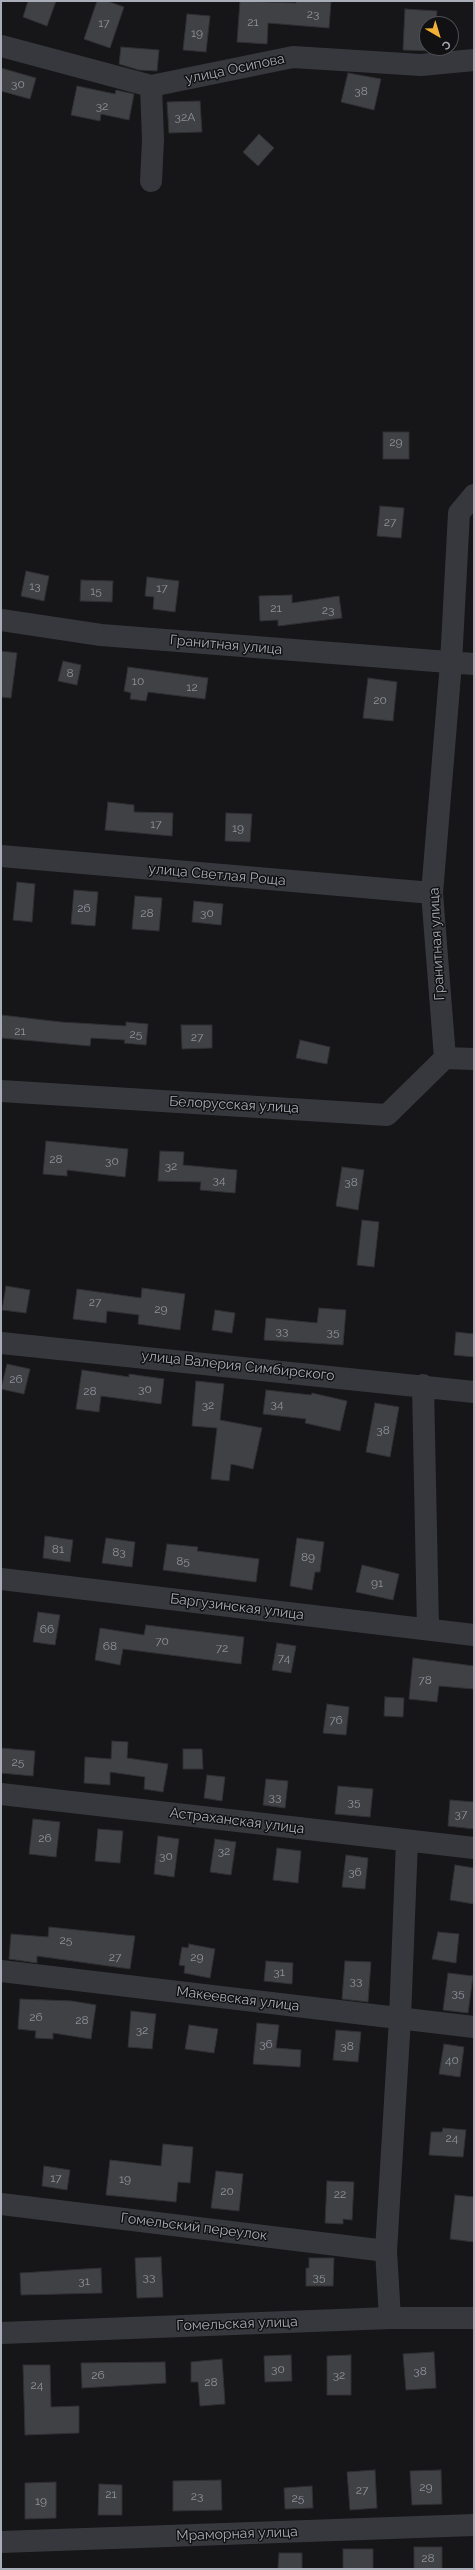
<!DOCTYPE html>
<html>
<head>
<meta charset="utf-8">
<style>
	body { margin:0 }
	#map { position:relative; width:475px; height:2570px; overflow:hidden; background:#161618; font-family:Raleway,sans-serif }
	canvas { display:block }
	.frame { position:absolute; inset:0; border:2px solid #a8adb8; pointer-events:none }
	.north { position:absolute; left:419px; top:16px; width:40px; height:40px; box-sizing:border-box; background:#111113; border:1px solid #4d4f55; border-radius:50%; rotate:142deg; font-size:11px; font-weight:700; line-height:16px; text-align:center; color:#a8adb8 }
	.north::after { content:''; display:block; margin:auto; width:14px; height:18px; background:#f2b134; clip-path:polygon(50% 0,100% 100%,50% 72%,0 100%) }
</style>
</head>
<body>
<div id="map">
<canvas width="475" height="2570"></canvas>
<div class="frame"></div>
<div class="north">С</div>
</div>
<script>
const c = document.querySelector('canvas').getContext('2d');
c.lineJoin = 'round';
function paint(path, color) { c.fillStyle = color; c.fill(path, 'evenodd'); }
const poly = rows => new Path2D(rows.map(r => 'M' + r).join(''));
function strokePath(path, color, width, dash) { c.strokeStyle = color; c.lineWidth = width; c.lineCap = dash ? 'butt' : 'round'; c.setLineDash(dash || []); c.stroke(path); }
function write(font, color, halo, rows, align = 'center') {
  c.font = font + ' Raleway,sans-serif'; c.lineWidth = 3; c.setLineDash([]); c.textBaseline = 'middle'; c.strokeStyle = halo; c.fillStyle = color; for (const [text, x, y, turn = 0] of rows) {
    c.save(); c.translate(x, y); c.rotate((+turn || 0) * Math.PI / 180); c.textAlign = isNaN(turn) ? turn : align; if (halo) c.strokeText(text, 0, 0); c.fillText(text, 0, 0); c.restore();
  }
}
const building = poly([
	[28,1,56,1,47,26,23,17,28,1],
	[97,1,107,1,124,7,110,48,84,39,97,1],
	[240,1,296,3,296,1,331,2,329,28,268,23,267,44,237,42,240,1],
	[405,9,437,11,436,24,427,24,427,48,434,48,434,51,403,50,405,9],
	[187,14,210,16,206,52,183,50,187,14],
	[121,47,159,50,157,71,139,70,119,64,121,47],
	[1,68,36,78,30,99,1,91,1,68],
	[348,73,381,79,374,110,341,102,348,73],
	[77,86,115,94,116,90,134,94,129,120,101,114,100,121,71,115,77,86],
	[200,101,202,132,169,133,167,102,200,101],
	[259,134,274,148,258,166,243,152,259,134],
	[383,432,409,432,409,459,383,459,383,432],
	[380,506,404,508,401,538,377,536,380,506],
	[26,571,49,576,44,601,21,596,26,571],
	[147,577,179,581,175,612,153,609,154,597,145,596,147,577],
	[81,580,113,581,112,602,80,601,81,580],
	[292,595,292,603,339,596,342,618,278,626,278,620,260,621,259,596,292,595],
	[1,651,17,653,11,698,1,697,1,651],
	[63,661,81,665,77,685,58,681,63,661],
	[128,667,208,678,205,699,148,692,146,701,130,699,131,693,124,691,128,667],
	[368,678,397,682,393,721,363,718,368,678],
	[108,802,134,805,134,812,173,813,172,836,105,830,108,802],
	[226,813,252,814,250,842,225,841,226,813],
	[17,882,35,884,32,922,13,920,17,882],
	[74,890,98,892,95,926,71,924,74,890],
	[135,896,162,898,159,931,132,929,135,896],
	[194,901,223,904,221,925,192,922,194,901],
	[1,1015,61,1022,126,1026,126,1022,148,1024,146,1045,124,1043,125,1040,91,1038,90,1046,1,1038,1,1015],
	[181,1025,212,1025,212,1048,182,1049,181,1025],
	[300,1040,330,1047,327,1064,296,1058,300,1040],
	[46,1141,128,1149,125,1177,67,1170,67,1176,43,1174,46,1141],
	[160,1151,184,1152,183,1165,237,1170,235,1193,200,1190,201,1182,158,1181,160,1151],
	[342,1167,364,1170,358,1210,336,1206,342,1167],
	[362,1220,379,1222,374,1267,357,1265,362,1220],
	[6,1286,30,1290,26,1313,2,1310,6,1286],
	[142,1288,185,1294,180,1330,138,1324,139,1315,107,1311,106,1323,73,1319,77,1289,141,1298,142,1288],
	[319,1308,346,1310,343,1345,264,1340,266,1318,317,1323,319,1308],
	[215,1310,235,1313,232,1333,212,1330,215,1310],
	[456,1332,474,1334,474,1357,454,1355,456,1332],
	[7,1364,30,1369,24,1394,1,1389,7,1364],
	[82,1370,129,1377,129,1374,164,1379,161,1404,101,1396,99,1412,76,1409,82,1370],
	[196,1381,224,1384,220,1420,262,1428,253,1469,231,1464,229,1481,211,1479,217,1428,192,1426,196,1381],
	[266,1390,311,1395,312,1393,347,1401,340,1431,305,1423,306,1419,263,1414,266,1390],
	[375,1403,399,1407,390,1457,366,1452,375,1403],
	[45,1536,73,1540,70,1562,43,1558,45,1536],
	[106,1538,135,1542,132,1567,102,1563,106,1538],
	[297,1538,324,1542,320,1572,315,1572,312,1590,290,1586,297,1538],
	[167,1544,198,1547,197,1551,259,1559,256,1582,163,1570,167,1544],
	[362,1565,399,1574,393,1600,356,1592,362,1565],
	[38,1612,60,1615,55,1645,33,1642,38,1612],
	[146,1625,244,1637,241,1664,123,1649,120,1665,95,1660,100,1628,144,1635,146,1625],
	[277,1643,296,1646,291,1673,272,1670,277,1643],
	[413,1658,474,1666,474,1689,439,1686,437,1702,409,1699,413,1658],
	[385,1697,404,1698,403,1717,384,1716,385,1697],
	[327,1704,349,1707,346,1735,323,1733,327,1704],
	[112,1741,128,1742,127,1758,168,1764,163,1792,144,1789,145,1777,110,1772,110,1785,84,1783,85,1757,111,1759,112,1741],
	[1,1748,35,1751,33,1776,1,1773,1,1748],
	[183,1749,202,1749,203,1769,183,1769,183,1749],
	[207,1775,225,1777,222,1801,204,1798,207,1775],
	[266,1779,288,1781,285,1808,263,1805,266,1779],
	[338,1786,373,1789,370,1817,335,1814,338,1786],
	[450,1800,474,1802,474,1829,448,1826,450,1800],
	[33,1819,60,1822,56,1857,29,1854,33,1819],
	[98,1829,123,1831,120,1863,95,1861,98,1829],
	[158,1836,179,1839,174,1877,154,1874,158,1836],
	[215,1839,236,1842,231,1875,210,1872,215,1839],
	[277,1848,301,1851,298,1883,273,1880,277,1848],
	[346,1855,368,1858,365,1889,342,1887,346,1855],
	[455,1865,474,1868,474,1904,450,1900,455,1865],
	[49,1927,135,1936,130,1969,37,1956,37,1963,9,1959,11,1934,48,1937,49,1927],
	[438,1932,459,1934,456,1963,432,1959,438,1932],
	[189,1944,215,1949,210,1978,184,1973,185,1966,179,1965,182,1947,188,1948,189,1944],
	[266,1961,293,1963,292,1984,264,1981,266,1961],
	[345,1961,371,1962,368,2002,342,1999,345,1961],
	[448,1973,473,1976,468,2013,443,2010,448,1973],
	[20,1999,72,2001,96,2005,91,2039,53,2033,53,2039,35,2038,36,2031,18,2029,20,1999],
	[131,2011,156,2014,152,2049,128,2047,131,2011],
	[257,2023,279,2025,276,2048,301,2050,300,2067,253,2064,257,2023],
	[189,2025,218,2029,214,2053,185,2049,189,2025],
	[336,2030,361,2032,358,2062,333,2060,336,2030],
	[444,2044,464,2047,460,2077,439,2074,444,2044],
	[443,2128,466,2130,463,2157,429,2155,431,2132,442,2132,443,2128],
	[163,2144,193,2147,190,2183,178,2182,176,2202,106,2195,110,2160,161,2166,163,2144],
	[44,2166,70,2170,67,2190,42,2186,44,2166],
	[216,2171,243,2174,239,2211,211,2208,216,2171],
	[327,2181,354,2182,352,2220,343,2219,343,2224,325,2223,327,2181],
	[455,2195,474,2197,474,2242,450,2239,455,2195],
	[161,2257,163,2297,137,2298,135,2258,161,2257],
	[309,2258,334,2258,333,2286,306,2286,306,2268,309,2268,309,2258],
	[101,2268,102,2293,21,2295,20,2273,101,2268],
	[434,2352,436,2388,406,2390,403,2354,434,2352],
	[291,2355,292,2381,265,2382,264,2356,291,2355],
	[351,2355,351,2395,327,2395,327,2356,351,2355],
	[222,2359,225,2404,200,2406,198,2382,191,2382,191,2362,222,2359],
	[165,2362,166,2383,82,2388,81,2363,165,2362],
	[23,2365,50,2365,51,2407,79,2406,79,2433,25,2435,23,2365],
	[375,2470,377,2508,350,2510,347,2472,375,2470],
	[441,2470,442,2504,412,2505,410,2471,441,2470],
	[221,2480,222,2510,173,2511,173,2481,221,2480],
	[56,2482,56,2518,25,2519,25,2483,56,2482],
	[99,2484,122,2485,122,2515,98,2515,99,2484],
	[312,2486,313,2508,285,2509,284,2488,312,2486],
	[414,2547,442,2547,442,2569,414,2569,414,2547],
	[343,2549,373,2549,373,2569,343,2569,343,2549],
	[279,2553,302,2553,302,2569,278,2569,279,2553]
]);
paint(building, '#404145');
strokePath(building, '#303034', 1);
strokePath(poly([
	[1,46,151,86,293,57,421,65,474,60],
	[151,86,153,140,151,181],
	[1,620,101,635,474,664],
	[1,856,432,893],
	[445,1058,432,893,451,663,459,513,474,495],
	[445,1058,474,1059],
	[1,1091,387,1115,445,1058],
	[1,1343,474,1392],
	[423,1385,428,1629],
	[1,1579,474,1635],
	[1,1794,474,1848],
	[1,1971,474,2027],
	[1,2204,386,2251],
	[390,2318,386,2251,400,2018,407,1841],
	[1,2333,390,2318,474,2318],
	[1,2542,474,2525]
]), '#37383d', 22);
write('12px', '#8e929b', null, [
	["23",313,14],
	["21",253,22],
	["17",104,23],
	["19",197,33],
	["30",18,84],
	["38",361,91],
	["32",102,106],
	["32А",185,117],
	["29",396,442],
	["27",390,522],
	["13",35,586],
	["17",162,588],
	["15",96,591],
	["21",276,608],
	["23",328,610],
	["8",70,673],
	["10",138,681],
	["12",192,687],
	["20",380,700],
	["17",156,824],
	["19",238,828],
	["26",84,908],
	["28",147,913],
	["30",207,913],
	["21",20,1031],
	["25",136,1034],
	["27",197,1037],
	["28",56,1159],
	["30",112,1161],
	["32",171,1166],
	["34",219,1180],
	["38",351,1182],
	["27",95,1302],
	["29",161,1309],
	["33",282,1331],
	["35",333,1332],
	["26",16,1379],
	["30",145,1389],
	["28",90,1391],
	["34",277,1404],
	["32",208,1405],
	["38",383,1430],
	["81",58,1549],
	["83",119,1552],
	["89",308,1557],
	["85",183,1561],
	["91",377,1583],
	["66",47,1629],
	["70",162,1641],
	["68",110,1646],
	["72",222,1648],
	["74",284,1658],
	["78",425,1680],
	["76",336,1720],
	["25",18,1762],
	["33",275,1797],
	["35",354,1802],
	["37",461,1814],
	["26",45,1838],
	["32",224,1851],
	["30",166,1856],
	["36",355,1872],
	["25",66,1940],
	["27",115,1957],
	["29",197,1957],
	["31",279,1972],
	["33",356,1981],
	["35",458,1993],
	["26",36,2017],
	["28",82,2020],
	["32",142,2030],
	["36",266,2044],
	["38",347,2046],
	["40",452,2060],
	["24",452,2138],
	["17",56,2178],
	["19",125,2179],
	["20",227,2191],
	["22",340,2194],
	["33",149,2277],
	["35",319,2277],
	["31",84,2281],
	["30",278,2369],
	["38",420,2371],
	["26",98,2375],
	["32",339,2375],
	["28",211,2382],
	["24",37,2385],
	["29",426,2487],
	["27",362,2490],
	["21",111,2494],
	["23",197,2496],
	["25",298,2498],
	["19",41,2501],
	["28",428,2558]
]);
write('14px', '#a8adb8', '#111113', [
	["улица Осипова",235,69,-12],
	["Гранитная улица",226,645,5],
	["улица Светлая Роща",217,875,5],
	["Гранитная улица",437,944,-93],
	["Белорусская улица",234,1105,3],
	["улица Валерия Симбирского",238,1366,6],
	["Баргузинская улица",237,1607,7],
	["Астраханская улица",237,1821,7],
	["Макеевская улица",238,1999,7],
	["Гомельский переулок",194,2227,7],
	["Гомельская улица",237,2324,-2],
	["Мраморная улица",237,2534,-2]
]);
</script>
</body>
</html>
